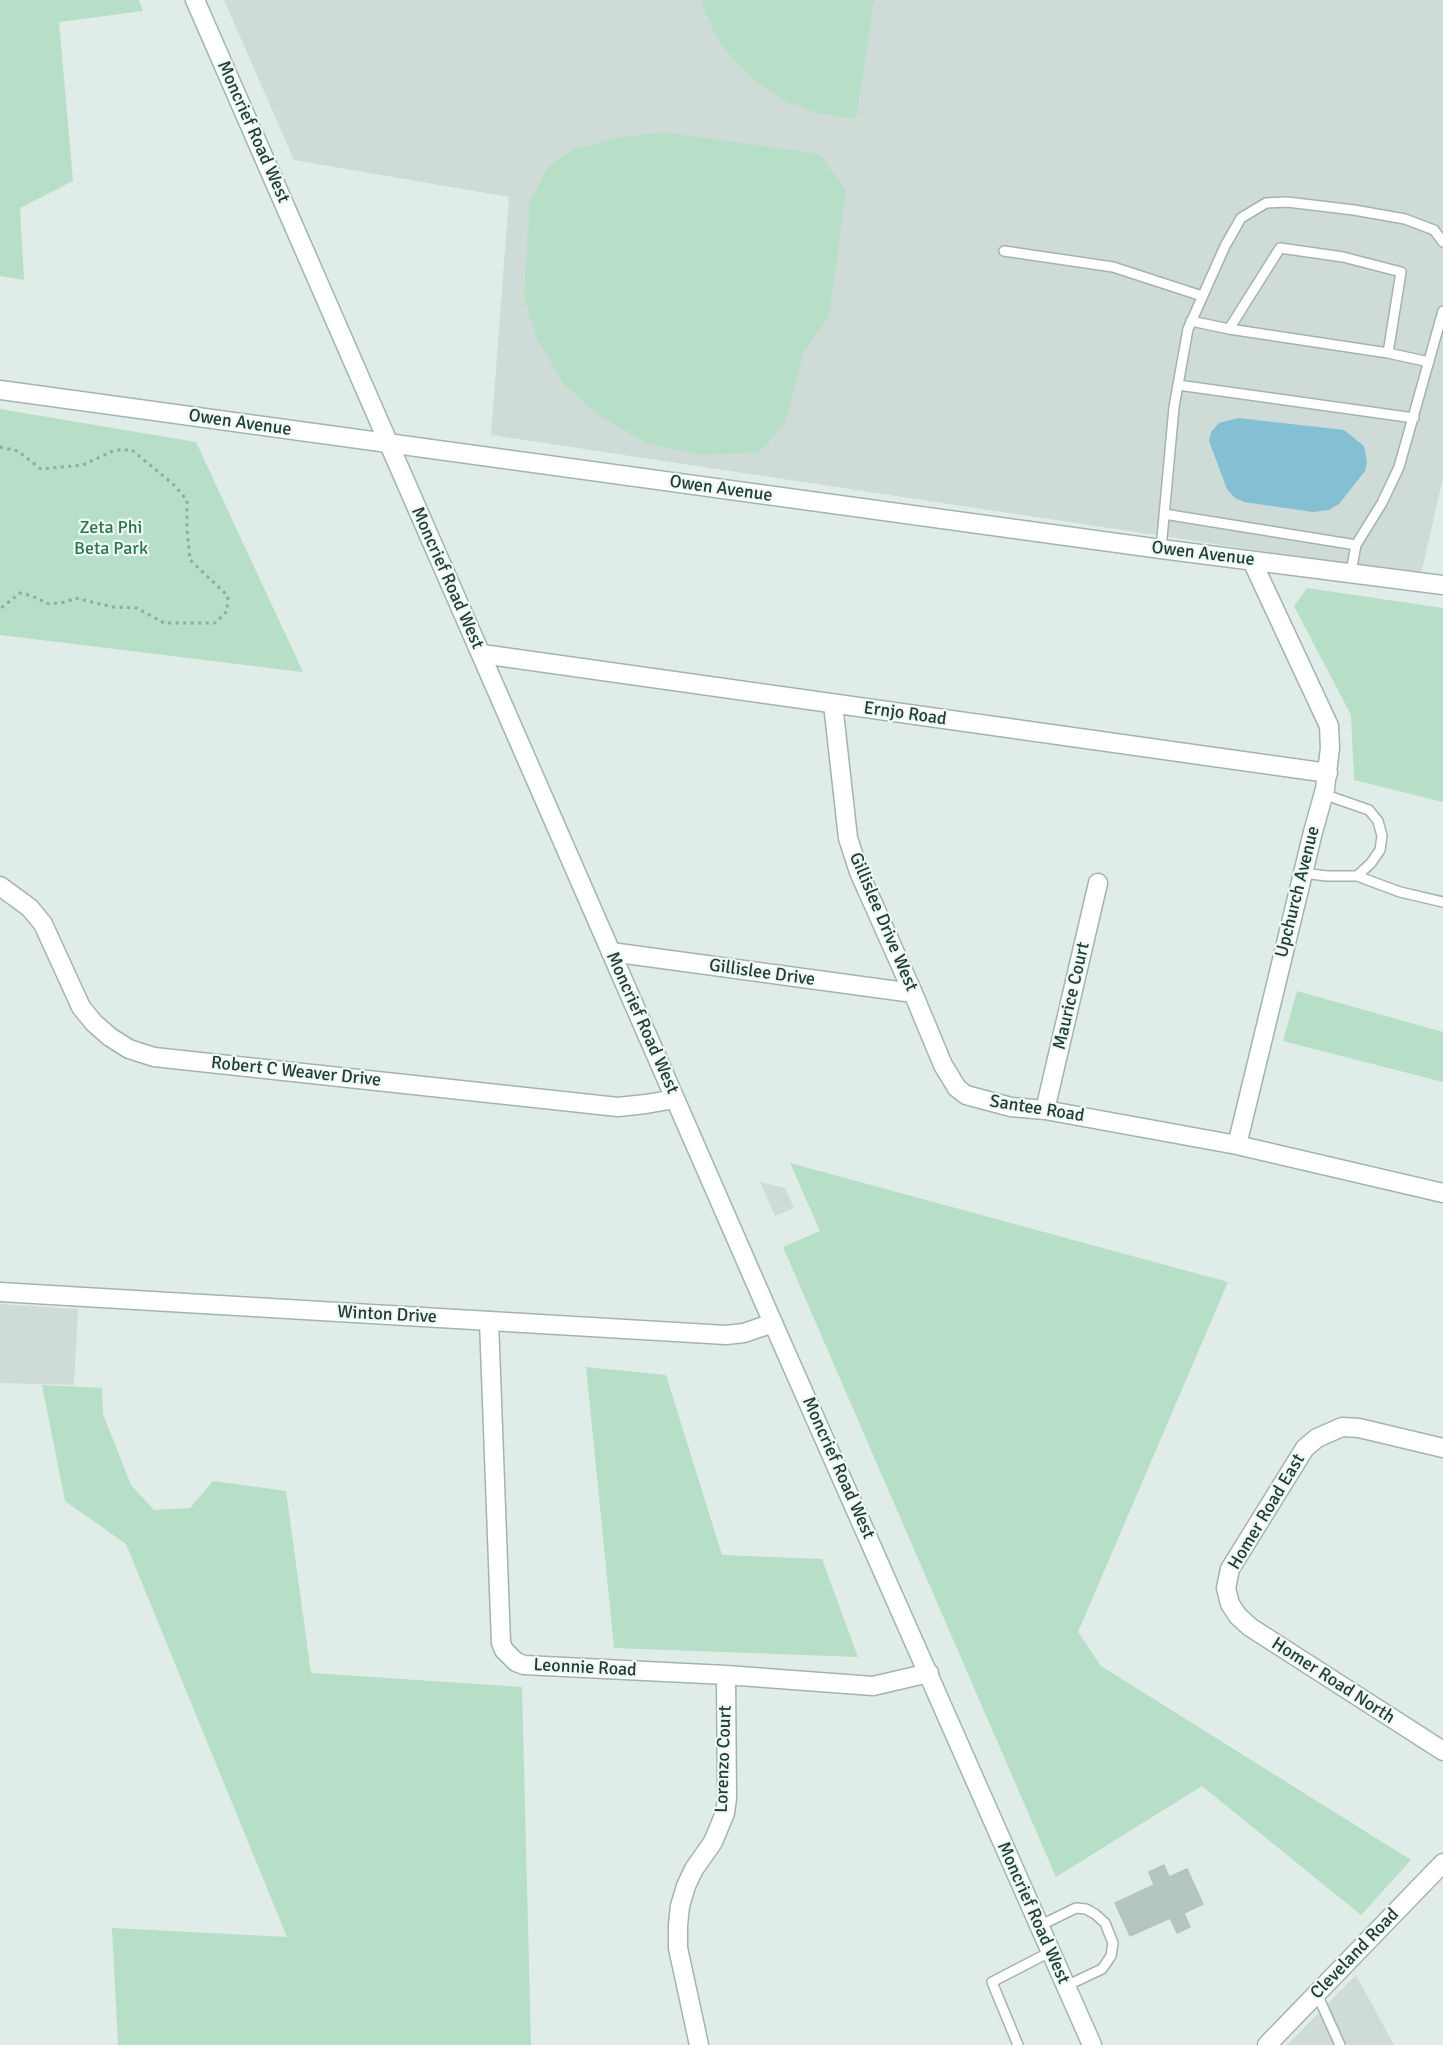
<!DOCTYPE html>
<html>
<head>
<meta charset="utf-8">
<style>
	body { margin:0 }
	canvas { display:block; background:#e0ece8 }
</style>
</head>
<body>
<canvas width="1443" height="2045"></canvas>
<script>
const c = document.querySelector('canvas').getContext('2d');
c.lineJoin = 'round';
function paint(path, color) { c.fillStyle = color; c.fill(path, 'evenodd'); }
const poly = rows => new Path2D(rows.map(r => 'M' + r).join(''));
function strokePath(path, color, width, dash) { c.strokeStyle = color; c.lineWidth = width; c.lineCap = dash ? 'butt' : 'round'; c.setLineDash(dash || []); c.stroke(path); }
function write(font, color, halo, rows, align = 'center') {
  c.font = font + ' Signika,sans-serif'; c.lineWidth = 4.5; c.setLineDash([]); c.textBaseline = 'middle'; c.strokeStyle = halo; c.fillStyle = color; for (const [text, x, y, turn = 0] of rows) {
    c.save(); c.translate(x, y); c.rotate((+turn || 0) * Math.PI / 180); c.textAlign = isNaN(turn) ? turn : align; if (halo) c.strokeText(text, 0, 0); c.fillText(text, 0, 0); c.restore();
  }
}
paint(poly([
	[224,0,1443,0,1443,477,1421,575,491,435,509,197,294,160],
	[760,1182,785,1188,794,1208,775,1216],
	[0,1304,78,1309,74,1385,0,1383],
	[1356,1975,1394,2045,1287,2045]
]), '#cedbd7');
paint(poly([
	[0,0,139,0,143,11,59,22,73,181,20,208,24,280,0,276],
	[701,0,874,0,856,119,818,113,784,101,755,81,730,56,713,30],
	[662,132,820,154,846,191,829,316,804,351,785,423,759,452,702,455,646,443,598,415,563,383,537,338,524,296,530,202,548,167,572,150,616,138],
	[0,409,196,442,303,672,0,635],
	[1307,588,1443,608,1443,802,1354,780,1351,715,1294,606],
	[1297,991,1443,1032,1443,1082,1283,1041],
	[790,1163,1228,1282,1078,1632,1101,1666,1411,1860,1361,1915,1202,1786,1056,1877,783,1247,820,1231],
	[586,1367,666,1375,722,1555,822,1559,858,1657,614,1648],
	[42,1385,102,1388,103,1414,131,1485,154,1510,190,1508,213,1481,286,1491,311,1673,522,1687,531,2045,118,2045,112,1928,287,1937,126,1544,65,1501]
]), '#b7dec6');
paint(poly([
	[1238,418,1344,430,1364,446,1367,462,1365,471,1339,504,1329,510,1313,512,1244,502,1235,498,1227,489,1209,441,1211,432,1219,423]
]), '#84bfd4');
const building = poly([
	[1164,1865,1169,1877,1187,1869,1203,1904,1184,1913,1190,1927,1177,1933,1170,1918,1130,1936,1115,1903,1154,1885,1149,1872,1164,1865]
]);
paint(building, '#b5c6c1');
strokePath(building, '#b2c5bf', 1.5);
const service = poly([
	[1004,251,1113,267,1202,296],
	[1191,321,1229,329,1388,353,1401,272,1343,257,1280,248,1229,329],
	[1388,353,1429,362],
	[1178,385,1414,418],
	[1164,514,1356,545],
	[1161,549,1174,407,1188,329,1225,246,1241,218,1266,203,1287,202,1354,210,1405,219,1434,230,1443,242],
	[1351,572,1356,545,1382,503,1399,467,1443,311],
	[1303,873,1327,876,1357,876,1371,863,1380,850,1382,836,1378,821,1369,810,1323,794],
	[1357,876,1400,892,1443,902],
	[1039,1926,1076,1908,1086,1909,1095,1914,1105,1923,1113,1943,1111,1956,1102,1969,1066,1986],
	[1317,1994,1340,2045],
	[1018,2045,992,1982,1050,1952]
]);
const minor = poly([
	[0,390,1161,549,1443,585],
	[482,654,1328,773],
	[833,704,848,838,859,872,913,993,943,1065,957,1088,966,1095,1011,1107,1045,1110,1237,1145,1443,1193],
	[0,886,30,908,43,924,81,1007,94,1023,110,1037,129,1049,154,1057,618,1107,646,1104,675,1099],
	[611,952,913,993],
	[1045,1110,1098,883],
	[1237,1145,1313,832,1325,789,1330,748,1329,726,1252,561],
	[489,1321,501,1643,504,1650,516,1662,524,1665,726,1675,873,1686,929,1673],
	[1443,1448,1359,1428,1342,1427,1317,1438,1305,1448,1230,1569,1226,1588,1230,1604,1238,1616,1250,1627,1443,1751],
	[699,2045,678,1948,678,1925,680,1906,686,1886,694,1869,713,1842,725,1813,727,1798,726,1675]
]);
const tertiary = poly([
	[0,1292,726,1335,744,1333,773,1323],
	[1267,2045,1443,1863]
]);
const secondary = poly([
	[195,0,773,1323,1092,2045]
]);
strokePath(service, '#a3b4b0', 12);
strokePath(minor, '#a3b4b0', 21);
strokePath(tertiary, '#a3b4b0', 21);
strokePath(secondary, '#9eb8b1', 21);
strokePath(poly([
	[0,447,18,451,41,469,83,465,115,450,132,450,174,485,187,500,187,529,190,560,228,596,227,611,215,623,164,623,137,608,113,607,75,598,66,602,49,604,32,596,20,593,0,609]
]), '#7eb1a7', 3, [3, 4.5]);
strokePath(service, '#fff', 9);
strokePath(minor, '#fff', 18);
strokePath(tertiary, '#fff', 18);
strokePath(secondary, '#fff', 18);
write('18px', '#203d38', '#f0f8f5', [
	["Moncrief Road West",253,132,66],
	["Owen Avenue",240,423,8],
	["Owen Avenue",721,489,8],
	["Owen Avenue",1203,554,7],
	["Moncrief Road West",447,578,66],
	["Ernjo Road",905,714,8],
	["Upchurch Avenue",1298,892,-76],
	["Gillislee Drive West",883,922,67],
	["Gillislee Drive",762,973,8],
	["Maurice Court",1072,996,-77],
	["Moncrief Road West",642,1023,66],
	["Robert C Weaver Drive",296,1072,6],
	["Santee Road",1037,1109,9],
	["Winton Drive",387,1315,3],
	["Moncrief Road West",838,1468,66],
	["Homer Road East",1267,1512,-59],
	["Leonnie Road",585,1668,3],
	["Homer Road North",1333,1681,33],
	["Lorenzo Court",724,1759,-88],
	["Moncrief Road West",1033,1913,66],
	["Cleveland Road",1355,1954,-46]
]);
write('18px', '#28764e', '#f0f8f5', [
	["Zeta Phi",111,528],
	["Beta Park",111,549]
]);
</script>
</body>
</html>
